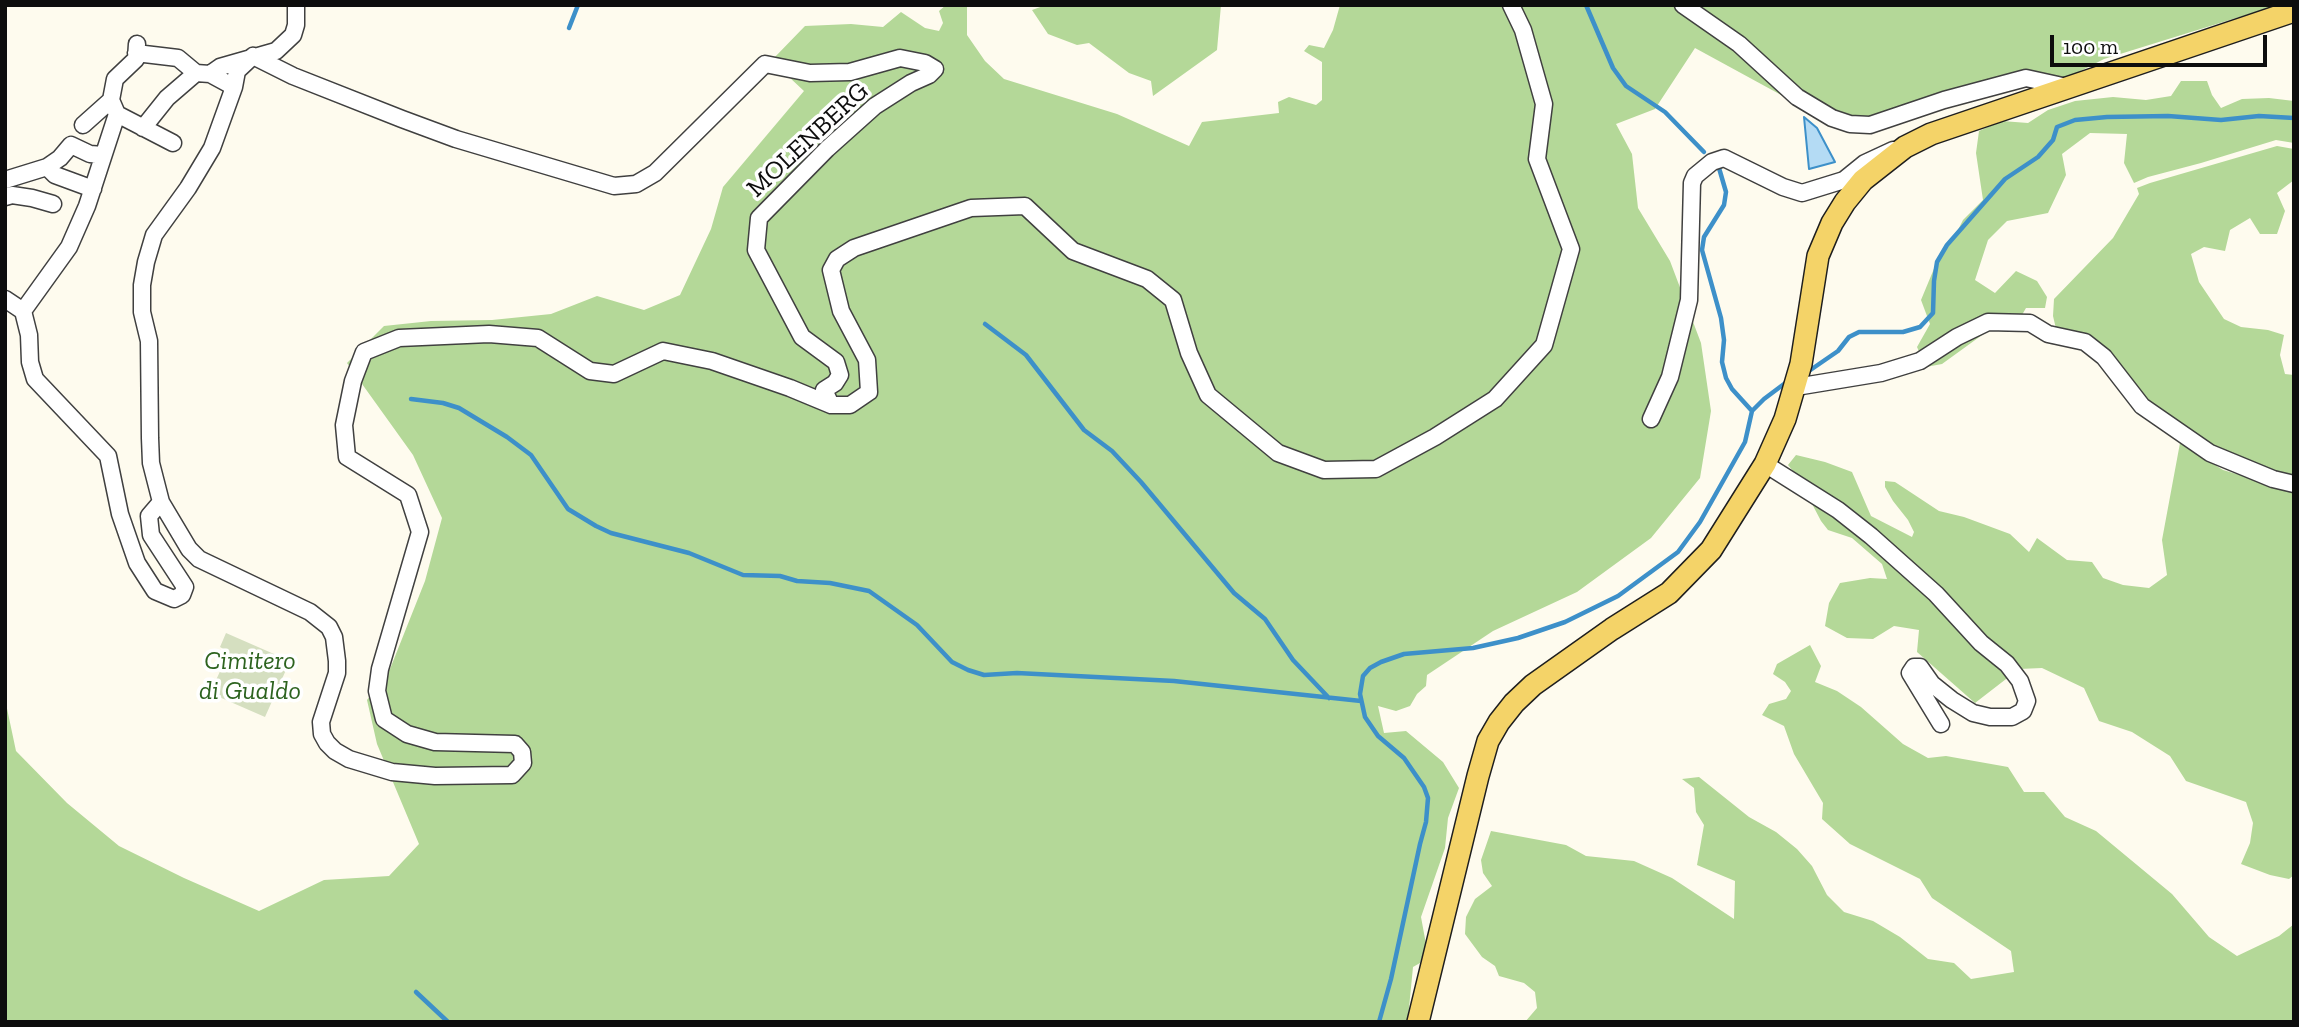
<!DOCTYPE html>
<html>
<head>
<meta charset="utf-8">
<style>
	body { margin:0 }
	#map { position:relative; width:2299px; height:1027px; overflow:hidden; background:#fefbee; font-family:"Zilla Slab",serif }
	canvas { display:block }
	.frame { position:absolute; inset:0; border:7px solid #0d0d0d; pointer-events:none }
	.scale { position:absolute; left:2050px; top:35px; width:217px; height:32px; box-sizing:border-box; border:4px solid #0d0d0d; border-top:0; padding-left:9px; font-size:21px; line-height:24px; white-space:nowrap; color:#0d0d0d; -webkit-text-stroke:5px #fff; paint-order:stroke }
</style>
</head>
<body>
<div id="map">
<canvas width="2299" height="1027"></canvas>
<div class="frame"></div>
<div class="scale">100 m</div>
</div>
<script>
const c = document.querySelector('canvas').getContext('2d');
c.lineJoin = 'round';
function paint(path, color) { c.fillStyle = color; c.fill(path, 'evenodd'); }
const poly = rows => new Path2D(rows.map(r => 'M' + r).join(''));
function strokePath(path, color, width, dash) { c.strokeStyle = color; c.lineWidth = width; c.lineCap = dash ? 'butt' : 'round'; c.setLineDash(dash || []); c.stroke(path); }
function write(font, color, halo, rows, align = 'center') {
  c.font = font + ' "Zilla Slab",serif'; c.lineWidth = 7; c.setLineDash([]); c.textBaseline = 'middle'; c.strokeStyle = halo; c.fillStyle = color; for (const [text, x, y, turn = 0] of rows) {
    c.save(); c.translate(x, y); c.rotate((+turn || 0) * Math.PI / 180); c.textAlign = isNaN(turn) ? turn : align; if (halo) c.strokeText(text, 0, 0); c.fillText(text, 0, 0); c.restore();
  }
}
paint(poly([
	[946,5,967,6,967,35,985,61,1004,79,1117,114,1189,146,1202,122,1279,113,1278,102,1289,97,1316,105,1322,100,1322,62,1304,51,1309,45,1324,48,1333,30,1340,5,1507,5,1539,105,1533,160,1567,249,1540,343,1493,396,1375,465,1324,466,1280,449,1212,392,1177,298,1076,247,1026,201,970,203,834,256,863,361,864,390,849,401,834,400,830,391,845,376,805,334,760,249,763,220,830,152,938,66,810,66,773,59,805,26,851,24,883,27,901,12,925,28,939,31,943,23,939,11],
	[1046,5,1221,5,1217,50,1153,96,1151,81,1129,73,1089,43,1077,45,1048,34,1032,10],
	[1518,5,1671,5,1735,49,1794,102,1695,48,1655,109,1616,124,1632,154,1638,208,1670,261,1701,343,1711,411,1700,478,1651,538,1577,592,1493,631,1427,675,1426,686,1417,694,1410,706,1396,711,1378,706,1384,733,1406,731,1443,762,1459,788,1448,818,1445,848,1421,917,1426,944,1420,963,1413,967,1408,1018,1405,1022,5,1022,5,699,16,751,67,803,119,846,184,878,259,911,324,880,389,876,419,844,377,744,367,700,390,669,425,581,442,518,413,455,347,363,384,326,431,321,492,320,551,314,597,296,644,310,680,295,711,229,723,187,804,91,789,77,809,79,900,65,922,67,923,73,756,216,753,251,799,339,833,364,830,409,875,396,847,309,838,271,842,264,856,254,972,214,1022,212,1144,285,1167,304,1203,399,1323,477,1438,443,1550,348,1578,248,1544,158,1550,104],
	[1691,5,2278,5,2104,59,2059,82,2026,74,1869,120,1851,120,1800,93],
	[2181,81,2207,81,2212,95,2221,108,2242,99,2269,98,2294,101,2294,143,2276,140,2201,163,2148,177,2134,183,2124,163,2127,134,2090,133,2062,154,2066,175,2048,213,2007,221,1988,240,1975,280,1995,293,2016,271,2037,281,2047,297,2045,308,2026,308,2012,332,1989,330,1942,364,1926,367,1917,347,1930,324,1921,300,1938,259,1952,242,1963,220,1983,200,1976,153,1979,131,2002,121,2028,123,2048,110,2075,101,2113,97,2146,100,2171,96],
	[2277,146,2294,149,2294,180,2277,193,2285,211,2277,234,2260,234,2250,218,2230,230,2225,251,2204,247,2191,254,2199,282,2224,319,2241,327,2268,330,2284,335,2280,355,2285,374,2294,375,2294,478,2236,460,2151,407,2126,379,2057,333,2053,316,2054,299,2113,238,2139,194,2137,188,2150,183],
	[2180,443,2223,470,2294,491,2294,875,2289,879,2270,875,2241,864,2250,843,2253,823,2246,802,2186,781,2170,756,2132,732,2099,721,2084,688,2042,668,2019,669,1975,703,1917,652,1919,630,1894,626,1873,639,1847,638,1825,626,1829,603,1840,583,1870,578,1887,579,1882,564,1852,538,1828,530,1821,521,1798,477,1788,465,1796,455,1825,462,1852,472,1871,516,1912,537,1914,532,1908,520,1893,501,1885,487,1885,481,1895,482,1939,511,1964,517,2010,534,2029,552,2037,538,2067,560,2092,562,2103,578,2123,585,2149,588,2167,575,2162,540],
	[1810,645,1821,666,1815,682,1837,691,1861,707,1903,744,1928,758,1946,756,2008,767,2024,792,2044,792,2065,817,2096,831,2172,894,2209,937,2237,956,2279,936,2294,924,2294,1022,1525,1022,1537,1008,1535,992,1524,983,1499,976,1495,966,1482,957,1465,934,1466,917,1475,899,1492,886,1483,873,1481,860,1491,831,1566,845,1586,856,1634,861,1672,878,1734,919,1735,881,1697,865,1704,825,1696,812,1694,788,1682,779,1699,777,1749,817,1776,832,1797,849,1812,866,1827,895,1844,912,1873,921,1900,937,1928,959,1954,963,1971,979,2014,972,2011,951,1932,898,1920,879,1850,844,1822,819,1823,803,1794,754,1784,726,1762,715,1769,704,1786,699,1791,691,1785,682,1773,674,1777,664]
]), '#b4d898');
paint(poly([
	[226,633,290,661,265,717,210,693,229,652,220,647]
]), '#d5dfc0');
const water = poly([
	[1804,117,1817,128,1835,162,1809,169,1804,117]
]);
paint(water, '#b4dbf4');
strokePath(water, '#3d90c9', 2);
strokePath(poly([
	[1586,5,1613,68,1626,86,1665,112,1704,152],
	[569,28,578,5],
	[1719,168,1726,192,1724,205,1704,237,1702,250,1721,318,1724,340,1722,362,1726,378,1732,389,1752,411],
	[985,324,1026,355,1084,430,1112,451,1141,482,1234,593,1265,619,1293,660,1329,698],
	[1806,373,1838,351,1849,337,1859,332,1903,332,1920,327,1933,313,1934,281,1937,262,1947,245,2005,179,2038,157,2053,140,2057,127,2075,120,2107,117,2168,116,2221,120,2259,116,2294,118],
	[411,399,443,403,459,408,507,437,531,455,568,509,596,526,611,533,689,553,743,575,780,576,797,581,830,583,869,591,917,625,952,662,968,670,984,675,1017,673,1174,681,1361,701],
	[416,992,448,1022],
	[1379,1022,1391,979,1420,844,1426,822,1428,798,1424,787,1404,758,1378,736,1365,717,1360,694,1363,676,1370,668,1381,662,1404,654,1473,648,1518,638,1565,622,1618,596,1678,552,1700,522,1745,442,1752,411,1764,399,1788,381]
]), '#3d90c9', 4.5);
const minor = poly([
	[1683,5,1739,44,1797,97,1832,118,1850,124,1870,125,1944,100,2026,78,2067,87],
	[136,53,178,58,196,73,210,74,234,87],
	[210,74,220,67,276,51,293,35,296,25,296,5],
	[117,114,173,143],
	[83,125,111,100,115,79,136,59,137,44],
	[143,128,167,98,196,73],
	[47,167,55,175,93,189],
	[5,180,47,167,60,158,71,145,90,154,103,155],
	[5,197,12,195,32,198,53,204],
	[5,299,23,311,29,335,30,362,35,379,108,456,120,514,137,563,155,591,174,599,182,595,185,587,151,535,149,516,161,502],
	[23,311,69,247,87,206,117,114,111,100],
	[1796,387,1881,373,1920,361,1957,337,1988,322,2030,323,2048,334,2085,342,2104,357,2142,406,2210,453,2273,479,2294,484],
	[831,405,824,390,835,383,840,375,836,362,802,337,756,250,759,218,827,149,875,106,911,83,929,75,935,69,925,63,900,58,850,72,810,73,765,64,655,173,636,184,614,186,456,139,402,119,293,76,253,56,237,71,234,87,212,148,188,188,154,235,146,262,142,285,142,312,149,341,150,438,151,463,161,502,189,549,199,559,310,612,329,627,334,637,337,661,337,673,321,722,322,734,327,743,335,751,349,759,392,772,435,776,512,775,523,763,522,752,515,744,435,742,407,734,384,719,377,691,380,669,420,532,408,495,347,457,344,425,353,381,364,352,399,338,489,334,538,338,590,371,614,374,663,351,712,361,790,388,831,405,850,405,869,392,867,360,841,311,831,270,837,259,854,248,971,208,1025,206,1073,251,1147,279,1173,300,1189,353,1208,395,1278,453,1324,470,1376,469,1435,437,1495,399,1544,345,1571,249,1537,159,1544,104,1523,30,1511,5],
	[1651,419,1670,377,1689,300,1692,183,1695,176,1712,162,1724,158,1783,187,1802,193,1844,180,1865,163,1893,150],
	[1765,464,1838,510,1871,536,1936,594,1981,643,2007,664,2020,681,2027,701,2023,711,2012,717,1990,717,1973,713,1952,700,1932,684,1920,667,1914,667,1910,673,1941,724]
]);
const major = poly([
	[1418,1022,1478,776,1488,741,1499,722,1514,703,1533,685,1612,629,1669,593,1711,550,1765,464,1785,419,1801,364,1818,256,1832,223,1845,202,1863,180,1905,147,1931,134,2294,11]
]);
strokePath(minor, '#404040', 19);
strokePath(major, '#1e1e1e', 24);
strokePath(minor, '#fff', 16);
strokePath(major, '#f4d368', 21);
write('26px', '#0d0d0d', '#fff', [
	["MOLENBERG",808,140,-43]
]);
write('italic 26px', '#2d631f', '#fff', [
	["Cimitero",250,662],
	["di Gualdo",250,692]
]);
</script>
</body>
</html>
